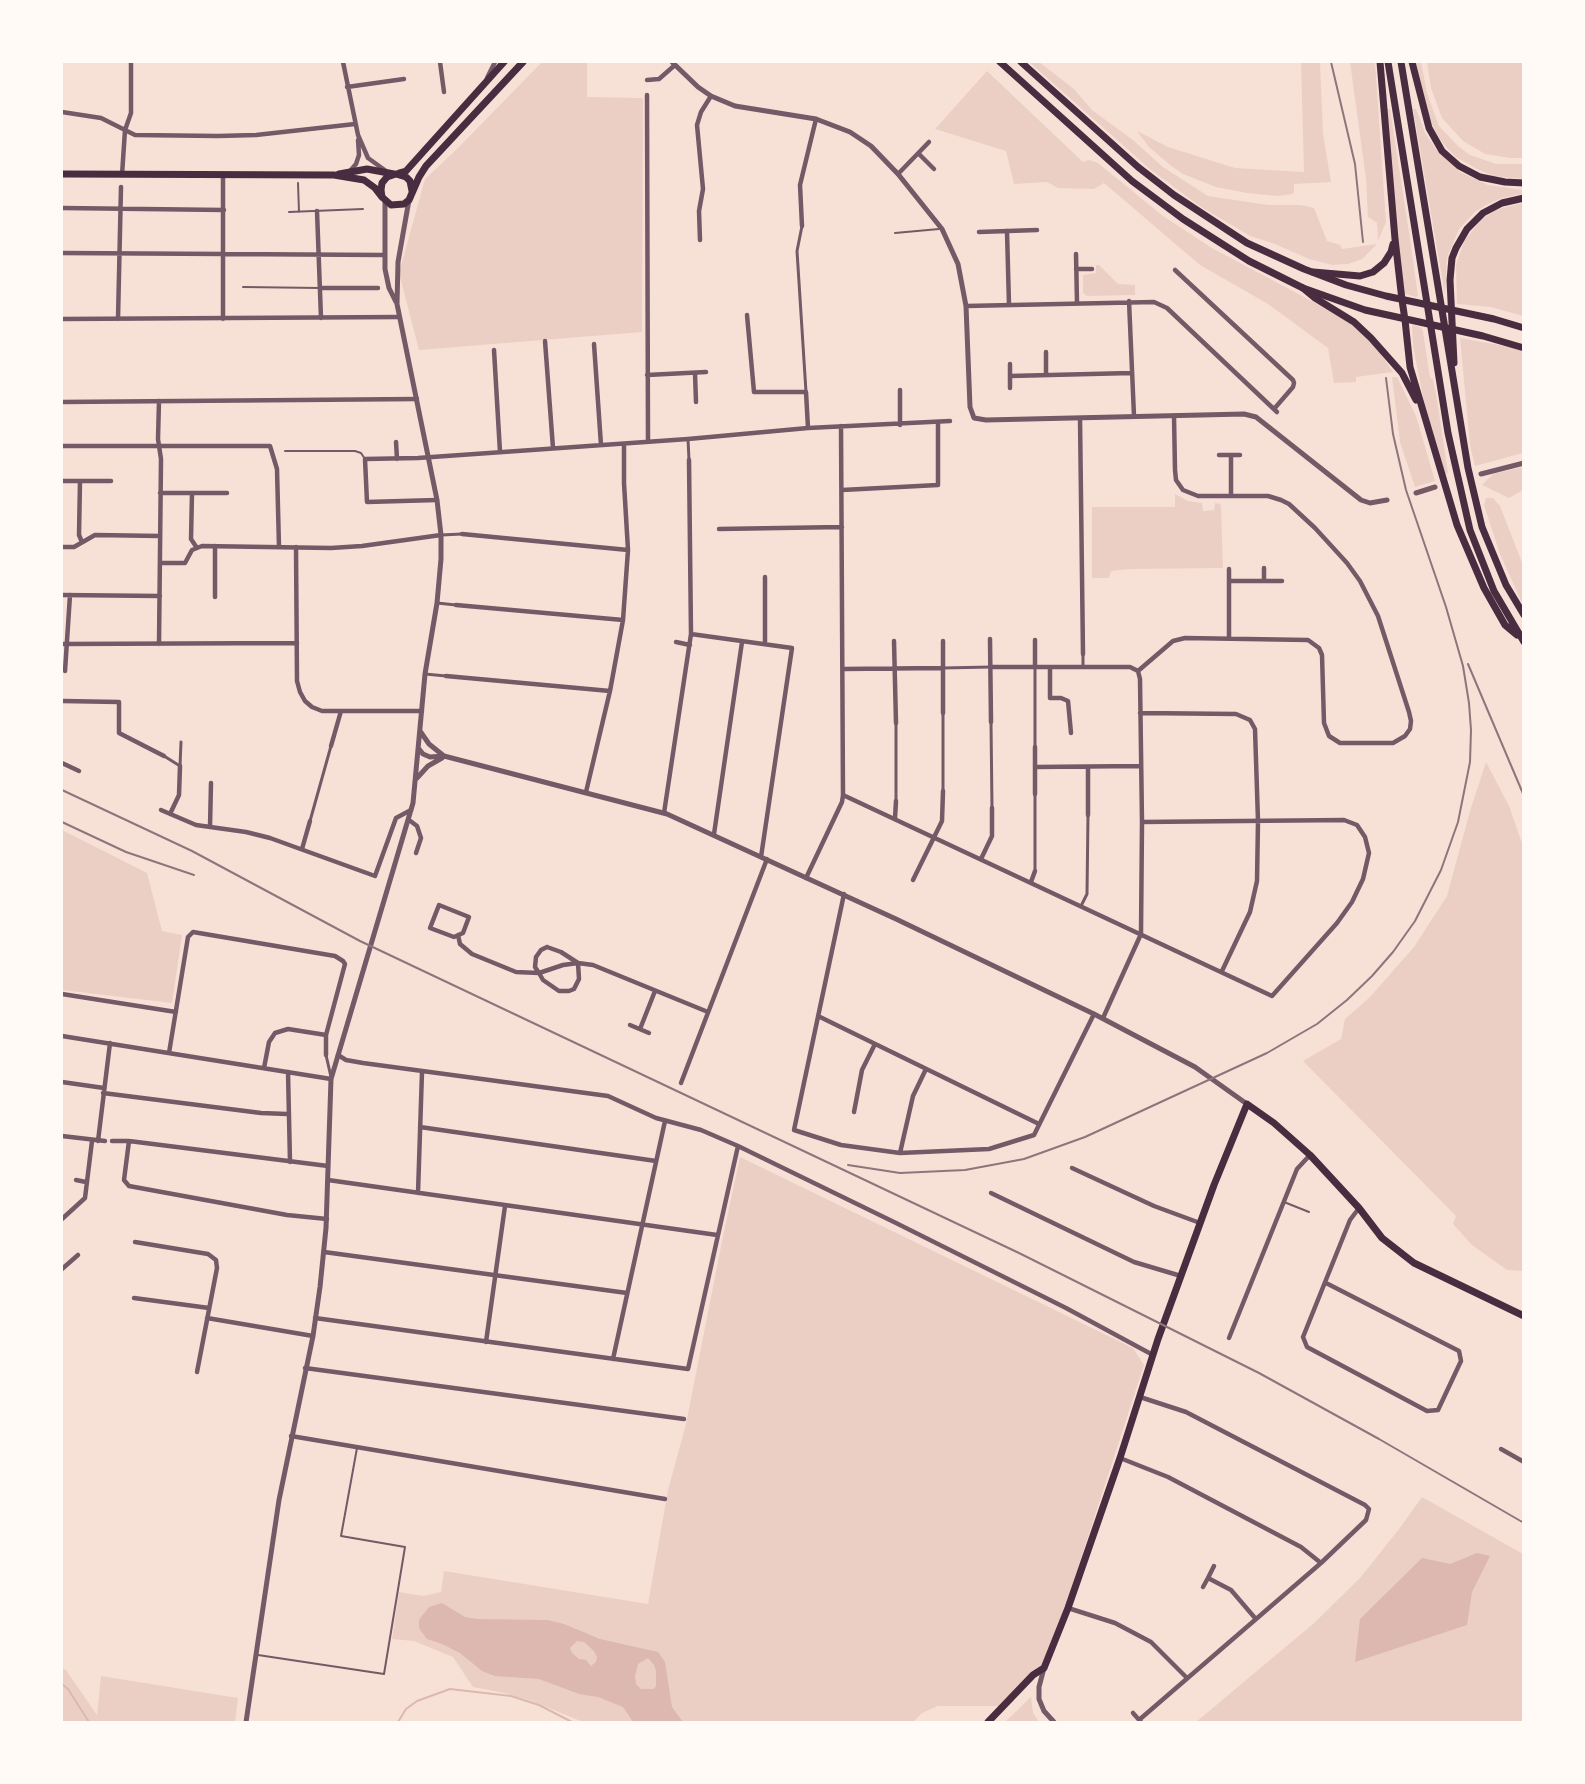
<!DOCTYPE html>
<html>
<head>
<meta charset="utf-8">
<style>
	body { margin:0 }
	#map { position:relative; width:1585px; height:1784px; overflow:hidden; background:#f7e1d7; font-family:Cabin,sans-serif }
	canvas { display:block }
	.frame { position:absolute; inset:0; border:63px solid #fffaf5; pointer-events:none }
</style>
</head>
<body>
<div id="map">
<canvas width="1585" height="1784"></canvas>
<div class="frame"></div>
</div>
<script>
const c = document.querySelector('canvas').getContext('2d');
c.lineJoin = 'round';
function paint(path, color) { c.fillStyle = color; c.fill(path, 'evenodd'); }
const poly = rows => new Path2D(rows.map(r => 'M' + r).join(''));
function strokePath(path, color, width, dash) { c.strokeStyle = color; c.lineWidth = width; c.lineCap = dash ? 'butt' : 'round'; c.setLineDash(dash || []); c.stroke(path); }
paint(poly([
	[542,62,587,62,587,97,642,98,643,100,642,332,419,350,399,273,425,179,457,149],
	[1029,62,1039,62,1074,89,1092,110,1133,140,1163,167,1208,196,1268,205,1301,205,1314,208,1327,241,1340,245,1342,249,1377,244,1362,259,1348,264,1332,265,1309,259,1275,244,1250,236,1201,207,1151,170],
	[1301,62,1320,62,1323,134,1331,182,1294,184,1294,192,1292,194,1278,196,1247,193,1216,187,1183,174,1170,165,1149,147,1137,131,1168,147,1235,168,1304,172],
	[1350,62,1375,62,1386,222,1378,241,1377,223,1368,217,1366,179],
	[1415,62,1421,62,1427,93,1439,126,1458,146,1470,155,1496,164,1523,164,1523,179,1494,176,1477,169,1456,157,1447,148,1439,138,1430,121],
	[1427,62,1523,62,1523,158,1510,158,1485,154,1463,141,1442,118,1431,88],
	[987,71,1083,162,1089,160,1098,163,1163,216,1212,248,1336,314,1355,327,1379,351,1393,372,1356,377,1356,382,1334,383,1328,348,1268,304,1200,265,1104,183,1094,189,1058,188,1047,182,1014,184,1006,151,935,129],
	[1387,109,1390,109,1410,239,1418,296,1416,297,1402,293],
	[1413,109,1416,109,1425,133,1438,152,1460,172,1488,185,1523,190,1523,194,1502,198,1486,205,1475,212,1459,229,1447,258,1445,295],
	[1523,203,1523,316,1491,307,1457,304,1456,265,1464,241,1482,219,1498,209],
	[1096,265,1099,265,1118,284,1135,285,1135,295,1087,296,1083,293,1083,275,1096,273],
	[1412,325,1421,327,1423,331,1430,378,1433,379,1438,406,1448,473,1445,474,1424,402,1413,346],
	[1460,338,1510,347,1523,352,1523,453,1475,466,1470,445],
	[1392,377,1397,377,1416,416,1435,481,1415,487,1400,442],
	[1523,467,1523,490,1509,498,1482,485,1493,474],
	[1175,494,1188,501,1202,503,1203,511,1214,510,1215,503,1220,504,1221,507,1223,568,1131,569,1111,571,1109,578,1092,578,1092,507,1175,507],
	[1486,498,1493,498,1500,506,1523,565,1523,605,1500,554,1484,505],
	[1486,762,1509,806,1523,846,1523,1271,1507,1270,1472,1245,1453,1224,1456,1216,1303,1061,1341,1039,1345,1019,1370,997,1414,947,1447,896,1470,811],
	[62,830,147,873,162,931,182,935,172,1003,62,990],
	[740,1157,1133,1348,1144,1365,1053,1644,1041,1666,999,1706,938,1706,922,1713,913,1722,583,1722,532,1701,504,1693,473,1687,453,1657,414,1641,392,1639,399,1592,423,1596,441,1592,444,1571,648,1604,668,1490,686,1424,723,1236],
	[1422,1497,1523,1554,1523,1722,1196,1722,1313,1624,1360,1578,1399,1529],
	[62,1668,66,1670,97,1715,101,1676,238,1698,235,1722,62,1722],
	[1031,1697,1033,1713,1039,1722,1005,1722]
]), '#ebcfc5');
paint(poly([
	[1477,1553,1490,1556,1472,1592,1467,1625,1355,1662,1360,1619,1422,1558,1450,1564],
	[442,1603,465,1617,477,1619,548,1620,564,1624,600,1639,658,1652,665,1662,672,1707,683,1722,633,1722,623,1707,598,1697,579,1694,539,1679,495,1676,482,1671,460,1653,442,1644,427,1639,419,1628,419,1620,429,1607],
	[577,1641,584,1642,594,1651,597,1657,596,1662,591,1666,586,1660,579,1659,572,1653,570,1648],
	[648,1658,654,1665,656,1671,656,1686,654,1689,641,1689,636,1684,635,1676,638,1664]
]), '#dcb8b0');
strokePath(poly([
	[62,1684,68,1689,89,1722],
	[398,1722,406,1709,417,1701,450,1689,511,1696,539,1705,572,1722]
]), '#dcb8b0', 2);
strokePath(poly([
	[298,183,299,212],
	[289,212,363,209],
	[895,233,939,229],
	[243,287,320,288],
	[285,451,355,451,361,453,365,459],
	[1284,1202,1309,1212],
	[258,1655,384,1674,405,1547,341,1536,357,1448]
]), '#755966', 2);
strokePath(poly([
	[802,226,797,251,806,392],
	[688,439,689,460],
	[441,535,462,534],
	[437,603,456,605],
	[1083,654,1083,667],
	[942,668,991,667],
	[1035,668,1035,747],
	[425,674,446,676],
	[943,713,943,791],
	[991,722,992,808],
	[164,756,180,766,181,742],
	[1035,795,1035,871],
	[896,801,896,723],
	[310,821,331,746],
	[1081,906,1087,894,1088,815],
	[326,1055,331,1077]
]), '#755966', 3);
strokePath(poly([
	[343,62,358,135,368,158,386,171],
	[440,62,444,92],
	[487,78,495,62],
	[647,80,659,79,675,65],
	[347,87,404,79],
	[647,95,648,442],
	[62,112,101,118,135,135,218,136,256,135,355,124],
	[919,154,934,169],
	[350,171,356,164,359,155,358,140],
	[898,174,929,142],
	[122,175,125,130,131,113,131,62],
	[223,175,223,319],
	[62,208,224,210],
	[317,211,321,318],
	[802,226,800,185,816,119],
	[1007,231,1009,305],
	[979,232,1037,230],
	[700,240,699,211,703,189,697,125,701,112,711,96],
	[62,253,384,255],
	[1076,254,1077,303],
	[1076,269,1092,269],
	[1175,270,1293,380,1294,383,1293,387,1274,409],
	[320,288,378,288],
	[1129,301,1134,416],
	[966,306,1154,302,1167,308,1277,412],
	[747,315,754,392,806,392,808,428],
	[62,319,399,317],
	[118,319,121,187],
	[545,341,553,448],
	[594,344,601,445],
	[494,350,500,452],
	[1046,352,1046,375],
	[1010,364,1010,388],
	[695,373,696,402],
	[647,375,706,372],
	[1010,376,1131,373],
	[159,401,158,439,161,459,159,644],
	[62,402,417,399],
	[1080,418,1083,654],
	[900,425,900,390],
	[396,442,397,459],
	[62,446,270,446,277,469,279,547],
	[1219,455,1240,455],
	[62,481,111,481],
	[80,481,79,535,82,542],
	[842,490,938,485,938,422],
	[160,493,227,493],
	[192,493,191,539,197,548],
	[1231,496,1231,455],
	[437,500,367,502,365,459,418,458,688,439,808,428,950,421],
	[719,529,842,527],
	[462,534,628,550],
	[215,546,215,597],
	[62,547,74,547,95,535,160,536],
	[296,547,297,681,300,692,305,701,312,707,322,711,422,711],
	[160,563,185,563,192,550,202,546,331,548,362,546,441,535],
	[1229,569,1229,638],
	[1229,581,1282,581],
	[1264,581,1264,568],
	[62,595,160,596],
	[456,605,623,620],
	[691,634,792,648,761,857],
	[990,639,991,722],
	[894,641,896,723],
	[943,641,943,713],
	[676,642,690,645],
	[62,644,297,643],
	[765,644,765,577],
	[991,667,1130,667,1138,671],
	[1035,667,1035,640],
	[1050,667,1050,698,1061,698,1068,701,1071,733],
	[843,669,942,668],
	[65,671,70,595],
	[1138,671,1173,641,1185,638,1308,640,1319,648,1322,655,1324,723,1329,736,1340,743,1393,743,1405,736,1410,729,1411,721,1409,712,1378,616,1360,581,1347,563,1315,528,1289,504,1281,500,1268,496,1198,496,1183,490,1176,480,1175,470,1174,416],
	[446,676,610,691],
	[62,701,119,702,119,733,164,756],
	[1140,713,1236,714,1250,720,1255,729,1258,821,1257,881,1250,912,1222,971],
	[331,746,341,711],
	[1035,747,1035,794],
	[62,763,79,771],
	[1035,767,1140,766],
	[586,792,610,691,623,620,628,550,624,483,624,444],
	[843,795,1272,996,1337,923,1352,902,1363,879,1369,853,1365,837,1357,825,1344,820,1142,822],
	[161,810,196,825,246,832,270,838,375,876,396,818,411,810],
	[664,813,691,634,689,460],
	[170,814,179,795,180,766],
	[1088,815,1088,767],
	[895,818,896,801],
	[409,820,417,826,421,838,416,853],
	[210,827,211,783],
	[714,834,742,642],
	[302,849,310,821],
	[981,859,992,836,992,808],
	[806,878,842,802,843,795,841,426],
	[913,880,942,821,943,791],
	[1031,882,1035,871],
	[844,894,794,1130,841,1145,900,1153,989,1149,1034,1135,1094,1014],
	[439,905,469,917,463,933,454,937,430,928,439,905],
	[458,935,460,944,472,954,516,972,539,973,563,965,578,963,593,965,708,1012],
	[547,947,561,952,578,963,579,979,574,989,569,991,559,991,543,980,539,973,535,967,536,957,541,950,547,947],
	[62,994,176,1012],
	[818,1016,1039,1124],
	[1103,1018,1141,934,1142,822,1140,679,1138,671],
	[630,1025,649,1033],
	[640,1029,655,991],
	[62,1036,331,1079],
	[169,1053,188,937,193,932,335,956,343,961,345,964,326,1035,326,1055],
	[338,1055,346,1060,363,1063,608,1096,656,1118,701,1130,738,1146,896,1223,1066,1308,1153,1355],
	[264,1068,269,1042,275,1033,288,1029,326,1035],
	[288,1072,290,1162],
	[62,1082,104,1088],
	[681,1083,767,859],
	[103,1093,261,1113,287,1114],
	[854,1112,862,1070,875,1044],
	[420,1127,656,1161],
	[62,1136,105,1141],
	[98,1141,110,1043],
	[112,1141,129,1141,328,1166],
	[129,1141,124,1180,129,1186,287,1215,327,1219],
	[900,1153,913,1096,926,1069],
	[1072,1168,1154,1206,1200,1223],
	[76,1180,86,1182],
	[328,1180,717,1235],
	[418,1193,422,1072],
	[991,1193,1134,1262,1181,1276],
	[62,1219,85,1198,92,1141],
	[135,1242,208,1254,216,1260,217,1268,197,1372],
	[324,1252,627,1293],
	[62,1269,78,1255],
	[1326,1283,1459,1351,1461,1361,1438,1410,1427,1411,1307,1347,1303,1337,1350,1220,1359,1208],
	[134,1298,209,1308],
	[207,1318,313,1336],
	[315,1318,688,1369,738,1146],
	[1229,1338,1297,1169,1310,1155],
	[486,1342,505,1206],
	[613,1359,665,1121],
	[305,1368,684,1419],
	[291,1436,665,1499],
	[1501,1449,1524,1462],
	[1120,1458,1168,1477,1301,1547,1321,1563],
	[1208,1578,1214,1566],
	[1203,1587,1208,1578,1231,1590,1255,1618],
	[1068,1608,1115,1623,1151,1642,1187,1678],
	[1133,1713,1141,1722],
	[1139,1720,1321,1563,1366,1520,1369,1509,1365,1505,1186,1412,1140,1397]
]), '#755966', 4.5);
strokePath(poly([
	[672,62,698,87,711,96,735,106,816,119,850,132,871,146,898,174,942,229,958,264,966,306,970,407,974,418,986,420,1244,414,1256,417,1361,500,1370,503,1387,500],
	[385,201,385,269,389,288,396,302],
	[1481,474,1524,463],
	[1416,493,1435,487],
	[420,731,429,744,444,756],
	[419,749,423,754,430,757,444,756,667,814,896,919,1094,1014,1195,1067,1247,1104],
	[417,778,428,766,442,758],
	[1044,1668,1039,1687,1039,1699,1044,1711,1054,1722],
	[246,1722,279,1500,313,1336,320,1287,326,1228,331,1079,413,803,425,674,437,603,441,559,441,535,437,500,397,304,398,262,409,200]
]), '#755966', 5);
strokePath(poly([
	[1000,62,1132,181,1183,219,1249,261,1303,288,1365,310,1483,336,1524,348],
	[1021,62,1138,167,1174,195,1247,243,1304,269,1346,285,1386,296,1494,319,1524,328],
	[399,173,406,171,504,62],
	[62,174,334,175,364,180,375,188,382,197],
	[339,174,367,169,394,174],
	[412,191,410,181,406,177,396,174,387,177,382,183,381,190,382,197,391,205,404,204,409,200,419,177,426,166,523,62],
	[1402,300,1405,320],
	[988,1722,1033,1675,1044,1668,1068,1608,1120,1458,1158,1339,1214,1185,1247,1104,1274,1123,1310,1155,1359,1208,1382,1238,1414,1263,1524,1316]
]), '#4a2c40', 7);
strokePath(poly([
	[1380,62,1395,239,1402,300],
	[1388,62,1448,433,1470,530,1494,591,1524,642],
	[1401,62,1468,468,1482,527,1506,585,1524,615],
	[1412,62,1429,128,1442,151,1459,166,1480,177,1505,182,1524,183],
	[1313,272,1360,276,1373,272,1384,263,1391,252,1393,244],
	[1303,288,1315,298,1354,322,1371,338,1402,373,1416,400],
	[1405,320,1410,367,1457,525,1484,588,1505,625,1517,635],
	[1454,363,1450,280,1452,258,1456,248,1467,229,1483,213,1502,203,1524,198]
]), '#4a2c40', 7);
strokePath(poly([
	[1331,62,1355,164,1363,242],
	[1468,664,1524,796],
	[62,790,192,851,360,941,1019,1253,1259,1373,1379,1439,1524,1523],
	[62,822,126,852,194,875],
	[848,1165,900,1173,965,1170,1024,1159,1085,1137,1267,1053,1317,1024,1347,1000,1372,976,1393,952,1415,921,1441,870,1458,822,1470,762,1471,730,1469,703,1463,666,1446,607,1406,490,1393,434,1386,378]
]), '#8f747c', 2);
</script>
</body>
</html>
